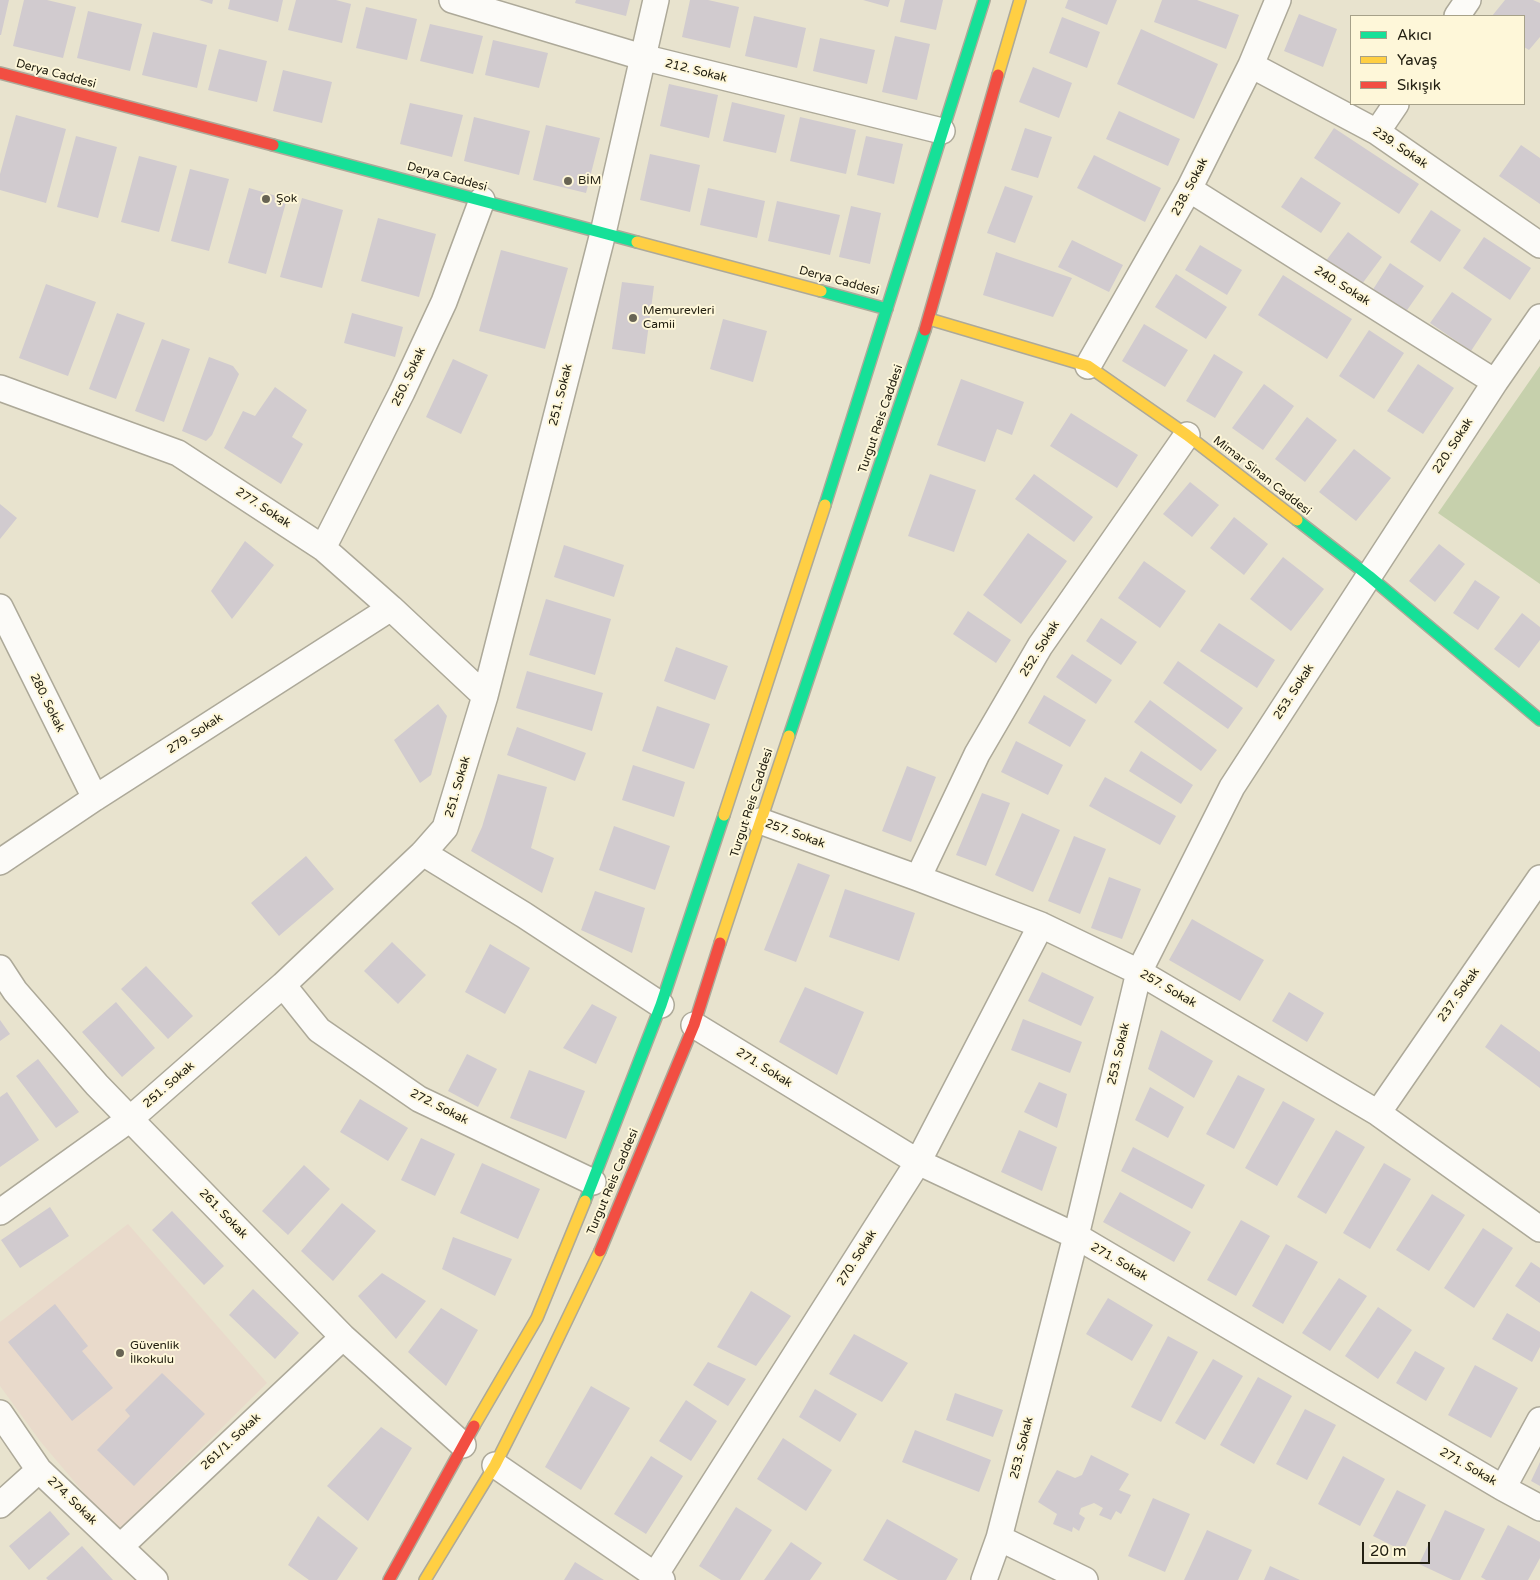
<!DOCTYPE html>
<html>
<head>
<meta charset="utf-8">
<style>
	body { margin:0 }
	#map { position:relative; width:1540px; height:1580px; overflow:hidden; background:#e8e3ce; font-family:"Varela Round",sans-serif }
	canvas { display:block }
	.legend { position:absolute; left:1350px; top:15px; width:175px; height:90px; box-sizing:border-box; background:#fef7d9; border:1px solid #a6a189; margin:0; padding:6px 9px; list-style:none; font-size:15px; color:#232012 }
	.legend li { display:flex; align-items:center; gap:10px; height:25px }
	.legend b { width:25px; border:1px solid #a6a189 }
	.scale { position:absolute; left:1362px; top:1542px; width:68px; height:22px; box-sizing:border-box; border:2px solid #232012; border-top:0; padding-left:6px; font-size:15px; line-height:18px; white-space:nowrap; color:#232012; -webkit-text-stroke:4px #fef7d9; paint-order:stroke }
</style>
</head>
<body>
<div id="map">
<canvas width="1540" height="1580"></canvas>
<ul class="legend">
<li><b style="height:6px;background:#16e098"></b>Akıcı</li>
<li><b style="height:6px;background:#ffcf43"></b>Yavaş</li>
<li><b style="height:6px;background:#f24e42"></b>Sıkışık</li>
</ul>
<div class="scale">20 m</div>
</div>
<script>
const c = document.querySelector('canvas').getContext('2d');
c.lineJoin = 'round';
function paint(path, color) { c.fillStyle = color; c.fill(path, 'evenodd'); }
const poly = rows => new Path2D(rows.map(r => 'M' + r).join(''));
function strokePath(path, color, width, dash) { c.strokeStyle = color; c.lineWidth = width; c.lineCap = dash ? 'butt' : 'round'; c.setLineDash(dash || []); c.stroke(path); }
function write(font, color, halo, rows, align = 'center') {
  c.font = font + ' "Varela Round",sans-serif'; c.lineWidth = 4; c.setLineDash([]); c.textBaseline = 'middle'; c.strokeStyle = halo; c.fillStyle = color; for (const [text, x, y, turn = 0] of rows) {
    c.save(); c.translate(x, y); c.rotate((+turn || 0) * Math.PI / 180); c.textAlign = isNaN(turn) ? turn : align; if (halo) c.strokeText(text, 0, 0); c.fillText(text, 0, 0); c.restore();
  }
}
paint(poly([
	[128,1224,267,1383,117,1532,40,1441,0,1386,0,1322]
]), '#e9dacb');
paint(poly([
	[1540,366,1540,584,1438,513]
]), '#c6d0ac');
paint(poly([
	[0,0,9,0,1,35,0,35],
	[24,0,47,0,76,7,63,58,13,46],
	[199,0,213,0,212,4],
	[230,0,283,0,278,22,228,9],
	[296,0,336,0,351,4,342,43,288,30],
	[576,0,630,0,626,16,575,3],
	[690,0,708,0,739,7,730,48,682,37],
	[863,0,890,0,888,7],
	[905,0,943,0,936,30,900,22],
	[1068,0,1117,0,1107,25,1065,8],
	[1162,0,1197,0,1239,15,1226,49,1154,22],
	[1505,0,1533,0,1540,3,1540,37,1529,50,1524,47,1524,16,1492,16],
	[366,7,417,19,407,60,356,48],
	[88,11,142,24,130,71,77,58],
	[1299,14,1337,29,1323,67,1284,51],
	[754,16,806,28,797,68,745,56],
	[1062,17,1100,32,1087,68,1049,53],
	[430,24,483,36,473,74,420,61],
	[1141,29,1218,64,1194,119,1117,84],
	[153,32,207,45,197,88,142,75],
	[895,36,930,44,917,100,882,92],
	[820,38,875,50,867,84,813,71],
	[493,40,548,53,539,88,485,75],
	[219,49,267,61,257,102,208,90],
	[1033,67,1072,83,1059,118,1019,102],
	[283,70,332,82,322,123,273,111],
	[669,84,718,95,709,138,660,126],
	[732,102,785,115,776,153,723,141],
	[410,103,463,115,452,157,400,144],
	[1119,111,1180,139,1168,166,1106,139],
	[16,115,66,129,46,203,0,190,0,174],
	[474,117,530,131,519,175,464,161],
	[800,117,856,130,846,174,790,161],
	[546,125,600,138,586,193,533,180],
	[1025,128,1052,137,1038,178,1011,170],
	[1334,128,1419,184,1399,214,1314,158],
	[76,136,117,147,98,218,57,207],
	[866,136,903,144,894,184,857,175],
	[1521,145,1540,158,1540,204,1499,176],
	[650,154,700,165,690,212,640,200],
	[1094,155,1161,188,1145,222,1077,188],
	[139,156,177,166,159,232,121,222],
	[190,169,229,179,209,251,171,241],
	[1301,177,1341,203,1321,233,1281,207],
	[1005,186,1033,196,1015,243,987,233],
	[249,188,287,199,266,274,228,263],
	[708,188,765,201,757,238,700,225],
	[302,198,343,210,322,288,280,277],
	[777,201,840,215,830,255,768,241],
	[851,206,881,213,870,264,839,257],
	[1431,210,1461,230,1440,262,1410,242],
	[378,218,436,234,419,297,361,281],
	[1348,232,1382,257,1359,288,1325,262],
	[1484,237,1531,268,1510,300,1463,268],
	[1072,240,1123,265,1109,292,1058,267],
	[1200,245,1242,270,1227,295,1185,270],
	[501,250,568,268,545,349,479,331],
	[996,252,1072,278,1053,317,983,295],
	[1390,263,1424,286,1405,313,1372,291],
	[1176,274,1227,307,1206,339,1155,307],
	[1283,275,1352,319,1327,359,1258,315],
	[622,282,654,286,645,354,612,349],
	[46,284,96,302,68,376,19,358],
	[1452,292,1492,319,1471,351,1430,323],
	[117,313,145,323,116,399,89,389],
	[352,313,403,327,395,357,344,343],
	[723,319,767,331,753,382,710,369],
	[1144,324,1188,350,1165,387,1122,361],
	[1369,330,1404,353,1374,399,1339,376],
	[162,339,190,349,164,422,135,411],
	[1214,354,1243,372,1215,418,1186,401],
	[209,357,233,366,239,374,212,435,206,441,182,431],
	[453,359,488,375,461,434,426,417],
	[1418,364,1454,388,1423,434,1387,411],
	[961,379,1024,402,1012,435,997,429,985,462,937,445],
	[1264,384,1294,406,1263,450,1232,428],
	[275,387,307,410,292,437,303,444,281,484,224,448,243,411,255,416],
	[1071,413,1138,455,1117,488,1050,446],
	[1307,417,1337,440,1305,482,1275,459],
	[1354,449,1391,478,1356,521,1319,492],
	[930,474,976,490,954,552,908,536],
	[1034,474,1093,517,1074,542,1015,499],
	[1190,482,1219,505,1192,537,1163,514],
	[0,504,17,518,0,539],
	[1234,517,1268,544,1244,575,1210,548],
	[1028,533,1067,561,1021,624,983,595],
	[245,541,274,565,232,619,211,591],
	[1439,544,1465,564,1435,602,1409,581],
	[564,545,624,565,614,597,554,577],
	[1283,557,1324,589,1291,631,1250,599],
	[1144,561,1186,591,1160,628,1118,598],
	[1475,580,1500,597,1478,630,1453,613],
	[546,599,611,619,595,675,529,655],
	[968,611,1011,640,996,663,953,634],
	[1522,613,1540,627,1540,640,1519,668,1494,649],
	[1101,618,1137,642,1121,665,1086,641],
	[1219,623,1275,660,1257,688,1200,651],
	[676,647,728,666,715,700,664,681],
	[1072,654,1112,680,1096,704,1056,677],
	[1178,661,1243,708,1228,729,1163,683],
	[527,671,603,693,592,731,516,708],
	[1044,695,1086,720,1070,747,1028,723],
	[1150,700,1217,750,1201,771,1134,722],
	[438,704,447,716,431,775,420,783,394,740],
	[657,706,710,724,694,769,642,751],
	[517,727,586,753,575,781,507,755],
	[1016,741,1063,765,1048,795,1001,772],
	[1141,751,1193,785,1181,804,1129,771],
	[633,765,685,782,674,817,622,800],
	[907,766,936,777,911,842,882,831],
	[498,774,547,787,531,848,554,858,542,893,471,851,482,827],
	[1105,777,1176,816,1160,845,1089,806],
	[982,793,1010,803,986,866,956,855],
	[1022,813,1060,830,1033,892,995,875],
	[614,826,670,846,655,890,599,870],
	[1074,836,1106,849,1080,914,1048,901],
	[306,856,334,889,279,936,251,903],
	[798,863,830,875,796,962,764,950],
	[1109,877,1141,889,1122,939,1091,928],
	[845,889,915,913,899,961,829,937],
	[595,891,645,908,632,953,581,930],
	[1192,919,1264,960,1240,1001,1169,960],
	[392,942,426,975,398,1004,364,971],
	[490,944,530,968,505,1014,465,992],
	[146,966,193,1016,168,1039,121,989],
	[1042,972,1094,997,1081,1026,1028,1001],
	[805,987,864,1012,837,1075,779,1042],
	[1289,992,1324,1013,1307,1042,1272,1021],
	[116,1002,155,1048,122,1077,82,1032],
	[592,1004,617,1017,596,1064,563,1048],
	[1023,1019,1082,1042,1070,1073,1011,1050],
	[0,1020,10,1034,0,1041],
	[1501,1024,1540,1052,1540,1088,1485,1047],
	[1161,1030,1213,1061,1194,1098,1148,1069],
	[467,1054,497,1069,478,1107,448,1091],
	[38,1059,79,1112,56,1128,16,1076],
	[529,1070,585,1091,566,1139,510,1118],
	[1238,1075,1265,1089,1234,1149,1206,1134],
	[1039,1082,1067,1094,1057,1128,1024,1112],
	[1150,1087,1184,1107,1168,1138,1135,1120],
	[7,1092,39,1140,0,1167,0,1097],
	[360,1099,408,1128,388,1161,340,1132],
	[1283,1101,1315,1119,1277,1186,1245,1168],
	[1019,1130,1057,1147,1042,1191,1001,1172],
	[1336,1130,1365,1147,1326,1214,1297,1197],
	[421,1138,455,1154,435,1196,401,1180],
	[1133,1147,1205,1185,1192,1209,1121,1171],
	[482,1163,540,1189,518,1239,460,1213],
	[1384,1163,1411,1179,1370,1249,1343,1233],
	[304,1165,330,1189,288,1235,262,1211],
	[1120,1192,1191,1232,1174,1262,1103,1222],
	[1432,1194,1465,1215,1429,1271,1396,1250],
	[342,1203,376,1231,333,1281,301,1251],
	[50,1207,69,1236,20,1268,1,1240],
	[172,1211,224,1266,204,1285,152,1230],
	[1241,1220,1270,1236,1236,1296,1207,1280],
	[1483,1228,1513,1248,1474,1308,1444,1288],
	[453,1237,512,1259,495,1296,442,1269],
	[1286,1244,1318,1262,1283,1324,1252,1306],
	[1531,1262,1540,1268,1540,1303,1515,1286],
	[382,1273,426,1301,396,1339,358,1296],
	[1339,1278,1367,1296,1330,1351,1302,1333],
	[253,1289,299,1333,275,1359,229,1315],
	[751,1291,791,1316,756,1366,717,1347],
	[1108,1298,1153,1325,1132,1361,1086,1334],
	[55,1304,88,1346,82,1351,113,1388,72,1421,8,1342],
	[1378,1307,1412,1330,1378,1379,1345,1356],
	[441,1308,478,1330,446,1386,408,1352],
	[1507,1313,1540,1332,1540,1347,1532,1362,1492,1339],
	[854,1334,908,1363,882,1402,829,1374],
	[1168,1336,1198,1352,1161,1422,1131,1407],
	[1415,1351,1445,1368,1426,1401,1396,1383],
	[1213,1359,1243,1376,1205,1440,1175,1423],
	[708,1362,746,1379,728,1406,693,1385],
	[1475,1365,1518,1388,1491,1438,1448,1415],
	[162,1373,205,1414,134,1486,97,1450,130,1416,125,1410],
	[1258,1377,1292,1396,1254,1464,1220,1445],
	[591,1386,630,1408,581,1490,545,1467],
	[815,1389,857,1414,840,1442,799,1417],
	[955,1393,1003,1410,993,1437,946,1420],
	[686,1400,717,1421,691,1461,659,1441],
	[1305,1409,1336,1425,1307,1480,1276,1464],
	[381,1427,412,1448,368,1521,327,1486],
	[915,1430,991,1460,979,1492,902,1462],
	[783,1438,832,1470,806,1511,757,1479],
	[1091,1455,1129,1474,1119,1490,1131,1495,1121,1514,1116,1511,1111,1520,1099,1515,1103,1508,1094,1503,1081,1508,1079,1514,1085,1518,1079,1531,1073,1527,1072,1532,1053,1524,1057,1514,1038,1502,1057,1470,1075,1478,1082,1475],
	[651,1456,683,1476,646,1534,614,1514],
	[1343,1456,1385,1479,1360,1526,1318,1504],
	[1540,1462,1540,1486,1531,1481],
	[1397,1490,1426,1505,1403,1551,1373,1536],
	[1153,1498,1190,1514,1165,1572,1128,1556],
	[736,1507,772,1530,740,1580,721,1580,699,1566],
	[1445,1510,1485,1529,1460,1580,1453,1580,1419,1564],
	[50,1511,70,1534,29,1570,9,1546],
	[318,1516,358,1548,337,1580,309,1580,288,1565],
	[887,1519,958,1559,946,1580,898,1580,863,1560],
	[1508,1525,1540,1542,1540,1558,1528,1580,1486,1580,1481,1577],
	[1207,1530,1252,1550,1238,1580,1184,1580],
	[791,1542,822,1563,810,1580,764,1580],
	[82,1546,113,1580,48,1580,46,1578],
	[575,1562,604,1580,564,1580],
	[1270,1566,1300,1580,1264,1580]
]), '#d1cbcf');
const street = poly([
	[452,0,642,57,942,131],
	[1457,16,1468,0],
	[1251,65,1377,132,1540,245],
	[1377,132,1396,104],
	[1189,189,1495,382],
	[1088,366,1189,189,1251,65,1278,0],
	[0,388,178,453,323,548,391,608,485,696],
	[323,548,402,392,444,302,482,200],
	[0,607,95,798],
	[760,821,918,878,1041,925,1139,972,1378,1113,1540,1229],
	[423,853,524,915,661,1005],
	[0,862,95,798,391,608],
	[918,878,977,754,1040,646,1187,435],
	[0,968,15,991,97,1085,130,1119,343,1337,463,1445],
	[283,985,319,1030,419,1099,593,1182],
	[694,1025,918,1162,1076,1236,1503,1488,1540,1508],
	[1378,1113,1540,878],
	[0,1212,130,1119,283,985,423,853,445,828,485,696,603,233,656,0],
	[0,1413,39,1470,155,1580],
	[495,1465,662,1580],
	[1503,1488,1540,1420],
	[0,1505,39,1470],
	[999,1538,1085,1580],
	[120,1547,343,1337],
	[652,1580,918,1162,1041,925],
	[984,1580,999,1538,1076,1236,1139,972,1232,787,1495,382,1540,317]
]);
const fast = poly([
	[273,145,637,242],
	[821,291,887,309],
	[825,505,984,0],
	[1297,520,1369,576,1540,720],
	[789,736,925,330],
	[585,1201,661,1005,724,815]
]);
const slow = poly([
	[998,75,1020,0],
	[637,242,821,291],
	[929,319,1088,366,1187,435,1297,520],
	[724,815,825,505],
	[720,943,789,736],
	[474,1426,537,1318,585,1201],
	[425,1580,495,1465,538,1380,600,1251]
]);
const jam = poly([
	[0,73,273,145],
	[925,330,998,75],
	[600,1251,694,1025,720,943],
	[389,1580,474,1426]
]);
strokePath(street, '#ada999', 28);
strokePath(fast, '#ada999', 14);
strokePath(slow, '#ada999', 14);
strokePath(jam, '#ada999', 14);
strokePath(street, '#fcfbf8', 25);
strokePath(fast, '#16e098', 11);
strokePath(slow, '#ffcf43', 11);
strokePath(jam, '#f24e42', 11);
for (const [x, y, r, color] of [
	[568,181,5,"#686454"],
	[266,199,5,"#686454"],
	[633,318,5,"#686454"],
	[120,1353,5,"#686454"]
]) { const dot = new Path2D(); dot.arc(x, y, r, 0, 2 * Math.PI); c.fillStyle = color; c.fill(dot); strokePath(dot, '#fef7d9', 2); }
write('12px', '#232012', '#fef7d9', [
	["212. Sokak",696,71,14],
	["Derya Caddesi",56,74,15],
	["239. Sokak",1400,148,34],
	["Derya Caddesi",447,177,15],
	["238. Sokak",1190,187,-62],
	["Derya Caddesi",839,281,15],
	["240. Sokak",1342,286,32],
	["250. Sokak",409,377,-65],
	["251. Sokak",561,395,-76],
	["Turgut Reis Caddesi",881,419,-71],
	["220. Sokak",1453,446,-57],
	["Mimar Sinan Caddesi",1262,476,38],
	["277. Sokak",263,508,33],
	["252. Sokak",1040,649,-58],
	["253. Sokak",1294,692,-57],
	["280. Sokak",47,703,64],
	["279. Sokak",195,734,-33],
	["251. Sokak",458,787,-74],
	["Turgut Reis Caddesi",752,803,-72],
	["257. Sokak",795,834,20],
	["257. Sokak",1168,989,30],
	["237. Sokak",1459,995,-55],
	["253. Sokak",1119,1054,-77],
	["271. Sokak",764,1068,32],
	["251. Sokak",169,1085,-41],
	["272. Sokak",439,1107,27],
	["Turgut Reis Caddesi",613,1182,-67],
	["261. Sokak",223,1214,46],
	["270. Sokak",857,1258,-58],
	["271. Sokak",1119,1262,30],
	["261/1. Sokak",231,1442,-43],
	["253. Sokak",1022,1448,-76],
	["271. Sokak",1468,1467,30],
	["274. Sokak",72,1501,44]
]);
write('12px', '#232012', '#fef7d9', [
	["BİM",578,181],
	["Şok",276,199],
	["Memurevleri",643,311],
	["Camii",643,325],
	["Güvenlik",130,1346],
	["İlkokulu",130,1360]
], 'left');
</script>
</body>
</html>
